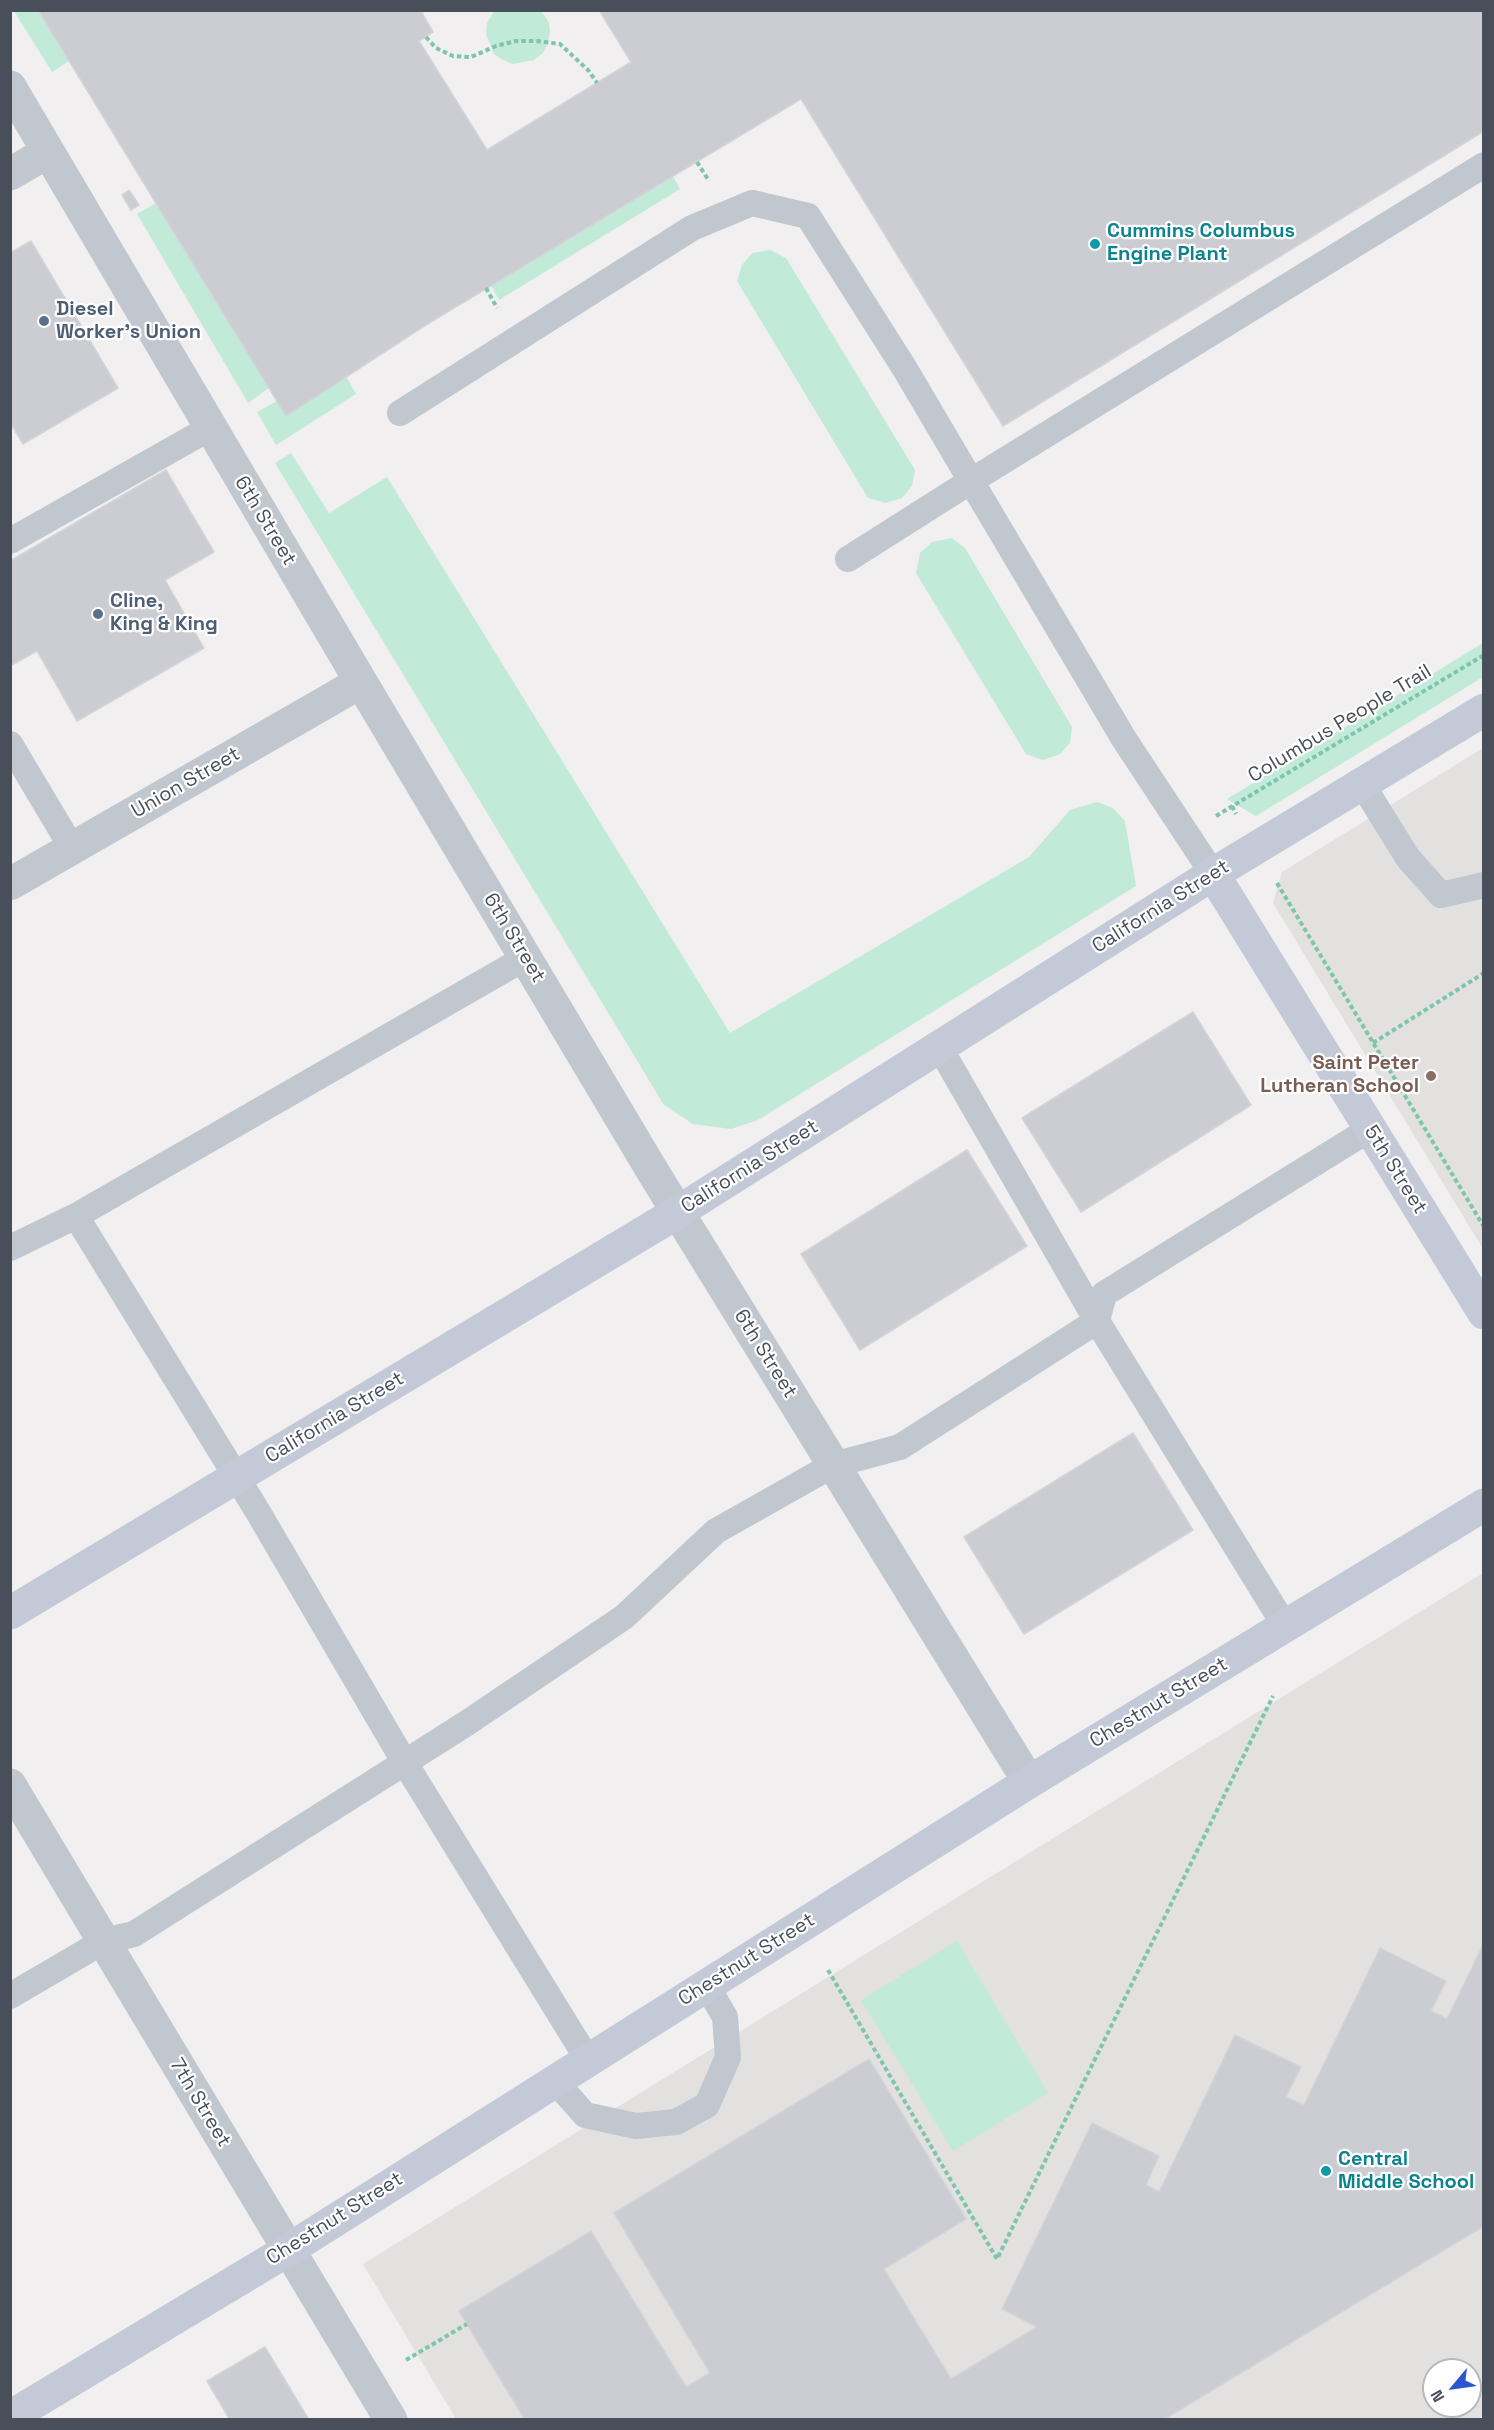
<!DOCTYPE html>
<html>
<head>
<meta charset="utf-8">
<style>
	body { margin:0 }
	#map { position:relative; width:1494px; height:2430px; overflow:hidden; background:#f1efef; font-family:"Space Grotesk",sans-serif }
	canvas { display:block }
	.frame { position:absolute; inset:0; border:12px solid #494f5a; pointer-events:none }
	.north { position:absolute; left:1422px; top:2358px; width:60px; height:60px; box-sizing:border-box; background:#fff; border:2px solid #b6b9bd; border-radius:50%; rotate:241deg; font-size:16px; font-weight:700; line-height:24px; text-align:center; color:#494f5a }
	.north::after { content:''; display:block; margin:auto; width:21px; height:27px; background:#2b56cf; clip-path:polygon(50% 0,100% 100%,50% 72%,0 100%) }
</style>
</head>
<body>
<div id="map">
<canvas width="1494" height="2430"></canvas>
<div class="frame"></div>
<div class="north">N</div>
</div>
<script>
const c = document.querySelector('canvas').getContext('2d');
c.lineJoin = 'round';
function paint(path, color) { c.fillStyle = color; c.fill(path, 'evenodd'); }
const poly = rows => new Path2D(rows.map(r => 'M' + r).join(''));
function strokePath(path, color, width, dash) { c.strokeStyle = color; c.lineWidth = width; c.lineCap = dash ? 'butt' : 'round'; c.setLineDash(dash || []); c.stroke(path); }
function write(font, color, halo, rows, align = 'center') {
  c.font = font + ' "Space Grotesk",sans-serif'; c.lineWidth = 4.5; c.setLineDash([]); c.textBaseline = 'middle'; c.strokeStyle = halo; c.fillStyle = color; for (const [text, x, y, turn = 0] of rows) {
    c.save(); c.translate(x, y); c.rotate((+turn || 0) * Math.PI / 180); c.textAlign = isNaN(turn) ? turn : align; if (halo) c.strokeText(text, 0, 0); c.fillText(text, 0, 0); c.restore();
  }
}
paint(poly([
	[1483,748,1483,1249,1273,903,1282,872],
	[1483,1573,1483,2419,456,2419,363,2264],
	[1434,2370,1470,2370,1470,2406,1434,2406]
]), '#e2e1e0');
paint(poly([
	[495,10,541,11,549,22,550,32,548,43,543,53,534,60,513,64,503,60,494,54,486,34,487,23],
	[14,11,38,11,69,61,52,72],
	[673,176,680,189,499,300,491,285],
	[156,203,269,388,248,403,137,214],
	[770,250,786,258,915,470,912,486,902,498,886,503,868,498,737,281,742,265,752,253],
	[346,376,356,394,276,445,257,412,277,401],
	[291,453,329,513,387,477,730,1033,1029,857,1070,810,1097,802,1113,808,1125,821,1136,886,758,1120,731,1129,693,1124,664,1105,275,463],
	[952,538,965,548,1072,727,1070,743,1060,754,1043,760,1026,754,916,573,920,553,932,542],
	[1483,643,1483,677,1256,816,1227,799],
	[957,1941,1048,2093,953,2151,861,2000]
]), '#c2ead9');
const building = poly([
	[38,10,426,10,422,13,433,32,419,41,487,150,631,62,599,10,1484,10,1484,131,1003,426,801,99,429,323,286,416,38,10],
	[129,190,139,205,131,210,122,195,129,190],
	[31,241,118,388,23,444,10,422,10,253,31,241],
	[166,470,214,552,165,580,204,648,77,721,37,651,10,666,10,561,166,470],
	[1193,1012,1251,1105,1081,1212,1022,1118,1193,1012],
	[967,1150,1027,1246,860,1350,801,1254,967,1150],
	[1133,1433,1193,1530,1024,1634,964,1537,1133,1433],
	[1484,1943,1484,2226,1163,2420,525,2420,459,2311,591,2231,686,2387,710,2373,614,2213,869,2059,966,2219,884,2269,951,2379,1037,2327,1002,2309,1092,2123,1159,2156,1146,2185,1159,2192,1235,2035,1301,2067,1286,2097,1304,2105,1380,1948,1446,1981,1431,2011,1447,2019,1484,1943],
	[265,2347,309,2420,230,2420,207,2381,265,2347]
]);
paint(building, '#cccdd3');
strokePath(building, '#d3d4da', 1.5);
strokePath(poly([
	[426,37,436,48,453,56,471,57,496,46,516,41,537,41,560,44,589,71,597,83],
	[697,162,709,181],
	[486,288,497,308],
	[1232,806,1236,814],
	[1216,816,1484,655],
	[1277,883,1484,1227],
	[1373,1043,1484,973],
	[828,1970,997,2259,1273,1696],
	[406,2360,467,2324]
]), '#7dc5ae', 4, [4.5, 3]);
strokePath(poly([
	[400,413,692,228,752,203,808,216,905,369,971,481,848,559],
	[10,541,210,428],
	[10,744,72,848],
	[1362,784,1408,858,1441,895,1484,885],
	[1213,874,1124,739,971,481,1484,165],
	[940,1048,1097,1321,1285,1626],
	[76,1216,258,1512,405,1763,588,2060],
	[10,1248,76,1216,525,958],
	[10,1996,104,1941,134,1934,467,1723,624,1617,716,1531,833,1465,900,1447,1097,1321,1104,1294,1370,1129],
	[555,2081,585,2115,636,2126,676,2122,707,2105,728,2057,725,2017,707,1986]
]), '#c1c7cf', 26);
strokePath(poly([
	[10,87,361,682,653,1172,1029,1782],
	[10,174,48,152],
	[10,884,361,682],
	[10,1785,391,2420]
]), '#c1c7cf', 33);
strokePath(poly([
	[1213,874,1484,1313],
	[10,1613,678,1212,1213,874,1484,710],
	[10,2417,288,2250,1029,1782,1484,1505]
]), '#c3c9d6', 33);
for (const [x, y, r, color] of [
	[1095,244,6,"#0f9aa8"],
	[44,321,6,"#5c6f8a"],
	[98,614,6,"#5c6f8a"],
	[1431,1076,6,"#8d6e63"],
	[1326,2171,6,"#0f9aa8"]
]) { const dot = new Path2D(); dot.arc(x, y, r, 0, 2 * Math.PI); c.fillStyle = color; c.fill(dot); strokePath(dot, '#fff', 2); }
write('bold 20px', '#0d838f', '#fff', [
	["Cummins Columbus",1107,232],
	["Engine Plant",1107,255],
	["Central",1338,2160],
	["Middle School",1338,2183]
], 'left');
write('bold 20px', '#4e5e75', '#fff', [
	["Diesel",56,310],
	["Worker's Union",56,333],
	["Cline,",110,602],
	["King & King",110,625]
], 'left');
write('20px', '#494f5a', '#fff', [
	["6th Street",265,521,59],
	["Columbus People Trail",1340,724,-31],
	["Union Street",186,783,-30],
	["California Street",1161,907,-32],
	["6th Street",514,938,59],
	["California Street",750,1167,-32],
	["5th Street",1395,1170,58],
	["6th Street",765,1354,58],
	["California Street",335,1418,-31],
	["Chestnut Street",1159,1703,-31],
	["Chestnut Street",747,1960,-32],
	["7th Street",200,2103,59],
	["Chestnut Street",335,2219,-32]
]);
write('bold 20px', '#785e54', '#fff', [
	["Saint Peter",1419,1064],
	["Lutheran School",1419,1087]
], 'right');
</script>
</body>
</html>
